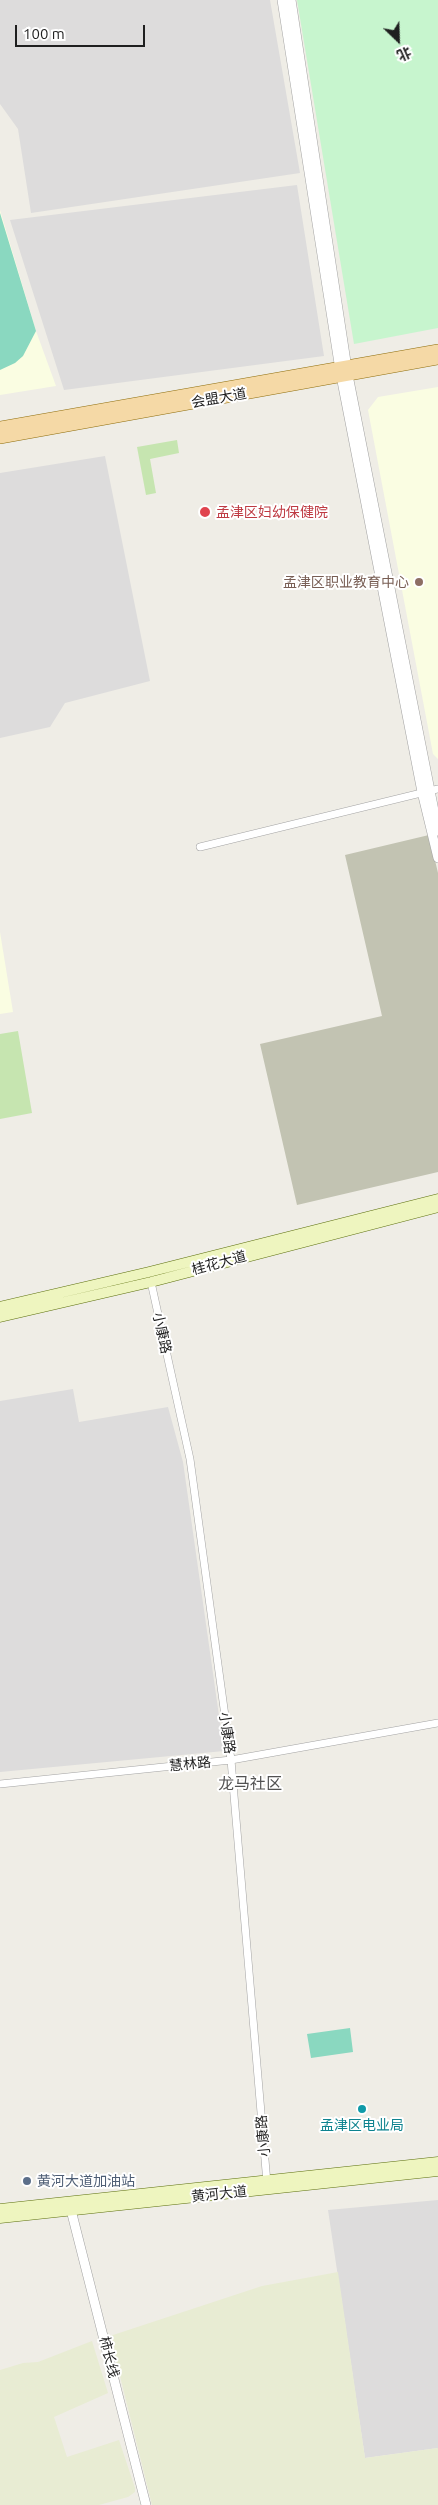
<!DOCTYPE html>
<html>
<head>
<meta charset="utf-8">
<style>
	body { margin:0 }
	#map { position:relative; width:438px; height:2505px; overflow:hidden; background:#efede6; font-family:Ubuntu,"Noto Sans SC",sans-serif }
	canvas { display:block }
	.north { position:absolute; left:373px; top:15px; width:50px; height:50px; -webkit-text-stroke:4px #fff; paint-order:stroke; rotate:156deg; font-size:14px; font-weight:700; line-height:20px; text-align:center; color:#1f1f1f }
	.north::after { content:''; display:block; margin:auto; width:18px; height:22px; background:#1f1f1f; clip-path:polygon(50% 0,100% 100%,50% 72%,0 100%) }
	.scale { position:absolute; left:15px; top:25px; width:130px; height:22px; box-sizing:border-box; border:2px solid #1f1f1f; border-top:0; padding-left:6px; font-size:15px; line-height:18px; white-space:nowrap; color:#1f1f1f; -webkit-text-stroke:4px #fff; paint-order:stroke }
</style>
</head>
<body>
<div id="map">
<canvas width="438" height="2505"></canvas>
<div class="north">北</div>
<div class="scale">100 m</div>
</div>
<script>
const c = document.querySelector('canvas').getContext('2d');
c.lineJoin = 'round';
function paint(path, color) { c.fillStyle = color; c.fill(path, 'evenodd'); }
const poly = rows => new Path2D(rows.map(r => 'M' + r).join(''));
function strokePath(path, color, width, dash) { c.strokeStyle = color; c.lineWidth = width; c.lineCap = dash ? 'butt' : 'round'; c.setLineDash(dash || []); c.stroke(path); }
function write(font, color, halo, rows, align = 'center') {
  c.font = font + ' Ubuntu,"Noto Sans SC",sans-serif'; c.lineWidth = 4; c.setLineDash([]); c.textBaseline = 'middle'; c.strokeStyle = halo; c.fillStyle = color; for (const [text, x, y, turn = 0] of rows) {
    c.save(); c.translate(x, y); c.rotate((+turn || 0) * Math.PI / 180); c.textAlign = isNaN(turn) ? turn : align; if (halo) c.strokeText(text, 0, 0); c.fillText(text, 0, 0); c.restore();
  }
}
paint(poly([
	[0,0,270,0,300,173,31,213,18,129,0,104],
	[297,185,324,356,64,390,10,220],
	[105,456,150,681,65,703,50,727,0,738,0,473],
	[73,1389,79,1422,168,1407,183,1462,224,1751,0,1772,0,1401],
	[438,2200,438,2448,365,2458,328,2210]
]), '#dddcdc');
paint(poly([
	[0,210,36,331,56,386,0,395],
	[438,387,438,759,433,754,368,410,378,397],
	[0,932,13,1012,0,1014]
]), '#fafde2');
paint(poly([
	[429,835,438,873,438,1172,297,1205,260,1044,382,1016,345,855]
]), '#c2c3b2');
paint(poly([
	[338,2272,365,2458,438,2448,438,2505,152,2505,110,2336,262,2286],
	[92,2341,108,2393,54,2417,67,2457,119,2440,135,2488,135,2492,128,2497,99,2505,0,2505,0,2370,23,2363,38,2362]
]), '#e8ecd3');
paint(poly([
	[177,440,179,453,150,459,156,493,146,495,137,447],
	[18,1031,32,1113,0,1119,0,1034]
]), '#c6e5b0');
paint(poly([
	[297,0,438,0,438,328,354,344]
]), '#c7f5ce');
paint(poly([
	[0,213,36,331,23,356,15,363,0,370],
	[350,2028,353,2052,311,2058,307,2034]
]), '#8ad8c0');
const minor = poly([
	[200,847,438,789],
	[151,1282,190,1459,231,1760,267,2183],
	[0,1784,231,1760,438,1723]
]);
const tertiary = poly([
	[282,0,341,376,422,792,438,858],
	[291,0,348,375,438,831],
	[71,2210,146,2505]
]);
const secondary = poly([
	[0,1307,149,1272,438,1199],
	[0,1317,151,1282,438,1207],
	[0,2209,438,2162],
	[0,2218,438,2171]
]);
const primary = poly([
	[0,427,438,350],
	[0,438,438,359]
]);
strokePath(minor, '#a3a3a3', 8);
strokePath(tertiary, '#a3a3a3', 10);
strokePath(secondary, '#5c6f0e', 11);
strokePath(primary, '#8e6d0c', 12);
strokePath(minor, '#fff', 7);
strokePath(tertiary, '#fff', 9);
strokePath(secondary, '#eef5bf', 10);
strokePath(primary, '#f5d9a6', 11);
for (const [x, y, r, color] of [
	[205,512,6,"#e0444e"],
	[419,582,5,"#8d6e63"],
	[362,2109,5,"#0f9aa8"],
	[27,2181,5,"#5c6f8a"]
]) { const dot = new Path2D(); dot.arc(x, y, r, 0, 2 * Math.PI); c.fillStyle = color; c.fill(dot); strokePath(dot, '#fff', 2); }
write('14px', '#1f1f1f', '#fff', [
	["会盟大道",219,398,-10],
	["桂花大道",219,1263,-15],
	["小康路",162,1333,78],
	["小康路",227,1733,82],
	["慧林路",190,1764,-6],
	["小康路",263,2136,-95],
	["黄河大道",219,2194,-6],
	["柿长线",109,2357,76]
]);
write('14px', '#be3a42', '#fff', [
	["孟津区妇幼保健院",216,512]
], 'left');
write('14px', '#785e54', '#fff', [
	["孟津区职业教育中心",409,582]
], 'right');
write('14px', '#0d838f', '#fff', [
	["孟津区电业局",362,2125]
]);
write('14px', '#4e5e75', '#fff', [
	["黄河大道加油站",37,2181]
], 'left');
write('16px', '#525252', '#fff', [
	["龙马社区",250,1784]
]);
</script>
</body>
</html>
